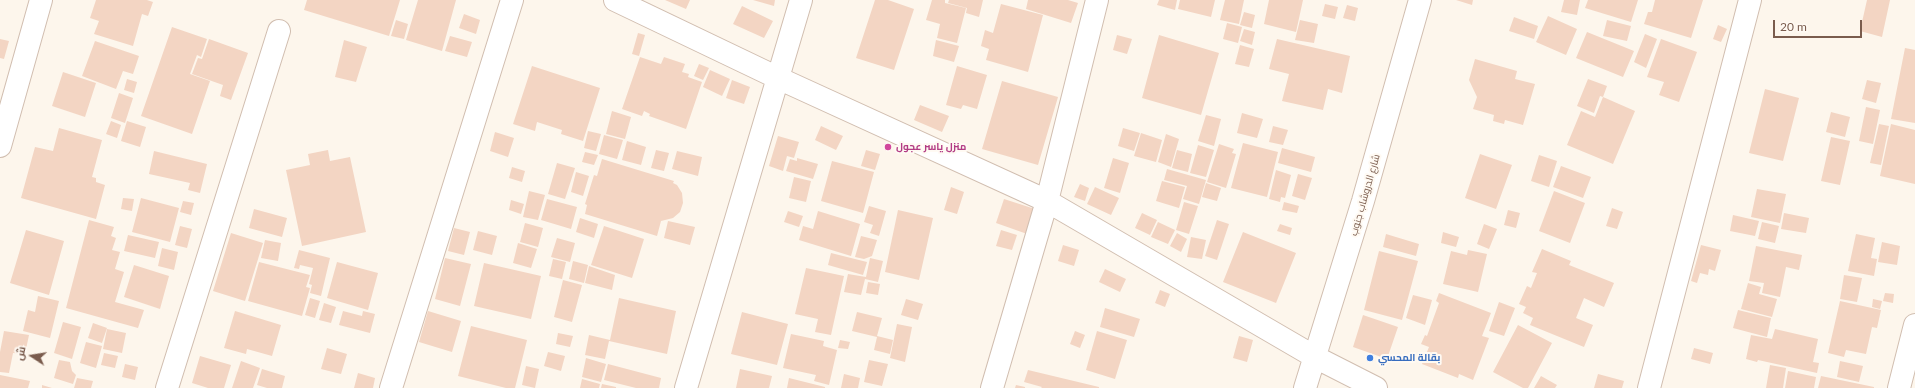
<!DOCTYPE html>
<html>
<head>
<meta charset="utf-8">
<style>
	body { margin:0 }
	#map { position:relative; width:1915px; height:388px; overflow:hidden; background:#fdf6ec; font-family:Lato,Cairo,sans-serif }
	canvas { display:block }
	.north { position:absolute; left:12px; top:336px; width:40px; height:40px; -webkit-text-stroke:3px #fffaf3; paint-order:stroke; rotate:282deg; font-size:11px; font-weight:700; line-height:16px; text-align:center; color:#7a5c4d }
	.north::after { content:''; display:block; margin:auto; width:14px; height:18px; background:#7a5c4d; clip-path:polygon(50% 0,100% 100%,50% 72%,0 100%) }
	.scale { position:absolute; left:1773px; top:20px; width:89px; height:18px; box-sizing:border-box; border:2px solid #7a5c4d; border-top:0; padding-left:5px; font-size:12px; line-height:14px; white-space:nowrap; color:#7a5c4d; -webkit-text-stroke:3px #fffaf3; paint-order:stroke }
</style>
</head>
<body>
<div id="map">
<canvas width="1915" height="388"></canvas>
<div class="north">ش</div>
<div class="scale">20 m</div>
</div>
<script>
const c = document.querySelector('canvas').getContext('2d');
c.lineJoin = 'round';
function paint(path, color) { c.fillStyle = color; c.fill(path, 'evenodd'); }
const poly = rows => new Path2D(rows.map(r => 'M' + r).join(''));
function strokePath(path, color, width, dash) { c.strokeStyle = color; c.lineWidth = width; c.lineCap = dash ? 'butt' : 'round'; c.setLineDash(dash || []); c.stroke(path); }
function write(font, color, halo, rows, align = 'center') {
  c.font = font + ' Lato,Cairo,sans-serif'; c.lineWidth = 4; c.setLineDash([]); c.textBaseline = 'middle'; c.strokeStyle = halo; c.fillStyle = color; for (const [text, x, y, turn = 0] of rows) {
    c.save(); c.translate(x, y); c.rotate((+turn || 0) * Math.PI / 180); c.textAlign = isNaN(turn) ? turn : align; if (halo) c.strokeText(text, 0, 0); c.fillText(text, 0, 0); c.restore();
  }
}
paint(poly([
	[96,0,147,0,153,2,148,16,142,14,133,46,94,34,99,21,90,18],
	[307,0,400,0,389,36,304,10],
	[418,0,456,0,442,51,406,40],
	[665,0,690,0,686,9],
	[753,0,775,0,774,6],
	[875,0,888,0,914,9,894,70,856,58],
	[932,0,945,0,945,3,966,8,957,43,937,38,940,24,926,20],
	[949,0,983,0,979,17,966,13,967,8,948,3],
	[1028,0,1068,0,1078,3,1071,23,1026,9],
	[1159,0,1177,0,1175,10,1157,5],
	[1180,0,1215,0,1211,17,1178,9],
	[1225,0,1244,0,1239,24,1220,20],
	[1269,0,1303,0,1296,32,1264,24],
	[1456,0,1473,0,1472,5],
	[1564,0,1580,0,1577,15,1561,12],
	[1588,0,1638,0,1631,22,1585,8],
	[1655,0,1703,0,1691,38,1644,24,1648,12,1652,12],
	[1867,0,1890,0,1882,37,1860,31],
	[1001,4,1043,15,1028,72,986,60,989,49,981,46,985,30,993,33],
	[1325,4,1338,7,1335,19,1322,16],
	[1347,5,1358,8,1355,21,1343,18],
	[742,6,773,21,764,38,733,24],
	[1244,12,1255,15,1252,28,1240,25],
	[464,14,480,20,476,34,459,28],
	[1548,16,1577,29,1566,55,1536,42],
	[1514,17,1538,26,1534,39,1509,31],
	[396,20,408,24,404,39,391,36],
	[1300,20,1318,24,1314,43,1295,40],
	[1607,20,1631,26,1627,41,1603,36],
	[1227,23,1242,27,1238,43,1223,39],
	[1718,25,1727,29,1721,42,1713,39],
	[172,27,207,39,201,57,197,55,190,74,210,81,192,134,141,116],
	[1244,29,1255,32,1252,45,1240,41],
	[1587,32,1634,51,1623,77,1576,58],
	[638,33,645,35,639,56,632,54],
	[1645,34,1657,39,1646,68,1634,62],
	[1117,35,1132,39,1127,54,1113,50],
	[1159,35,1219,53,1201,115,1142,98],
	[450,36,472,42,467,57,445,51],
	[0,39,9,41,4,59,0,58],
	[209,39,248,53,231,100,220,96,223,85,192,74,198,58,202,59],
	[1277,39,1350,56,1342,93,1328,89,1323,110,1282,101,1289,74,1269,69],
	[1661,39,1697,52,1679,102,1659,95,1664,82,1647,77],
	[344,40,367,47,356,82,335,77],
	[936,40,959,46,954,62,933,56],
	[95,41,139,56,133,74,123,71,116,89,82,76],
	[1240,45,1254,49,1249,67,1235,64],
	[1905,48,1915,50,1915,123,1891,119],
	[640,57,661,64,664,57,685,64,682,72,689,74,688,77,702,82,686,129,649,116,650,114,644,111,642,116,622,109],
	[1475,59,1517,71,1515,79,1535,84,1523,125,1505,120,1504,124,1493,121,1494,115,1473,109,1477,97,1469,80],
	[699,64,709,68,703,80,694,76],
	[532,66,600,88,583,141,561,134,562,130,537,122,535,131,513,124],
	[957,66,987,75,977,109,963,105,961,109,946,105],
	[710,70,730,79,722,96,703,87],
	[63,72,96,83,85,117,52,106],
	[127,79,137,82,134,93,124,90],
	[1588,79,1607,86,1603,97,1600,96,1594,113,1577,106],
	[732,80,750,87,744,104,726,98],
	[1867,80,1881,83,1876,103,1862,99],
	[1002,81,1058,97,1038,165,982,149],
	[1765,89,1799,98,1783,161,1749,153],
	[119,93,133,98,125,123,111,118],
	[1603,97,1635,111,1613,164,1567,145,1581,111,1595,117],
	[920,105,949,116,942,132,914,120],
	[1866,107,1880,110,1873,144,1859,141],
	[612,111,631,117,625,139,606,134],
	[1831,112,1850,117,1845,137,1826,132],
	[1242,113,1263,119,1257,138,1237,133],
	[1206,115,1221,119,1214,146,1198,141],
	[111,121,121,125,117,138,106,134],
	[127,121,146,127,140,147,121,141],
	[1879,124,1889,126,1881,165,1870,163],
	[1891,124,1915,130,1915,184,1880,176],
	[821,126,843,136,836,150,815,140],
	[1273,126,1288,130,1283,145,1269,142],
	[59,128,102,140,92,177,96,178,96,182,105,185,96,219,21,198,35,147,53,151],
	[1123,128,1140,133,1134,151,1118,146],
	[588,131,601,134,596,151,584,148],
	[495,132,514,138,508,157,490,151],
	[1141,133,1162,140,1156,162,1134,156],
	[1166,134,1179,139,1171,167,1158,162],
	[604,135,623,140,617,159,599,154],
	[778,136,799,142,794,158,787,156,783,171,769,166],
	[1831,137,1850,141,1840,185,1821,181],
	[627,141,646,147,641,165,622,160],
	[1243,143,1278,152,1267,197,1231,188],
	[1219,144,1234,149,1232,153,1236,154,1226,188,1207,182],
	[1198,145,1214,150,1206,177,1190,173],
	[1282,148,1315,157,1311,172,1278,163],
	[328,150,330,161,350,157,366,232,302,246,286,170,310,165,308,154],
	[656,150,669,153,664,171,651,168],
	[866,150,880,154,875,170,861,166],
	[1177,150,1192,154,1188,172,1172,168],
	[154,151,207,164,200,193,188,190,190,183,149,174],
	[677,151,702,157,698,176,672,169],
	[585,152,598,155,594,165,582,162],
	[1480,154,1512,165,1496,209,1465,198],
	[1539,155,1557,161,1549,187,1531,181],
	[797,158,818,164,813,179,786,171,790,159,797,161],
	[1113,158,1129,163,1120,193,1104,188],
	[602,159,674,181,673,183,677,185,682,193,683,203,680,212,673,218,661,221,657,236,585,214,587,205,585,204,594,175,597,176],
	[832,161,874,172,863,213,821,201],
	[557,163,575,168,565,199,548,194],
	[1561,166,1591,177,1583,198,1553,187],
	[512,167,525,171,522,182,509,178],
	[1167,169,1206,180,1199,204,1183,199,1187,186,1164,180],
	[1276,170,1291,175,1285,198,1281,197,1280,202,1269,199],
	[576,172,589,176,583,196,571,192],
	[1298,174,1312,178,1305,200,1292,196],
	[794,177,811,181,806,202,789,198],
	[1162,181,1185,187,1179,208,1156,201],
	[1206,183,1221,188,1217,201,1202,197],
	[1080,184,1089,188,1085,201,1074,197],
	[951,187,964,192,957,214,944,210],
	[1095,187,1119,198,1111,215,1087,204],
	[1757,189,1786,194,1780,223,1751,217],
	[529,191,545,195,538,220,523,217],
	[1554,191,1585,203,1570,243,1539,231],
	[123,198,134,199,132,211,121,209],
	[141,198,179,208,170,242,132,232],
	[547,199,577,207,571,229,541,220],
	[1004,199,1038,210,1030,235,996,223],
	[511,200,524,204,521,214,509,210],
	[183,201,194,203,191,215,180,212],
	[1184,202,1198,206,1189,234,1176,230],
	[1284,202,1299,206,1297,213,1282,210],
	[869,206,886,211,879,236,870,233,873,225,864,222],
	[1612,208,1623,212,1617,229,1606,226],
	[254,209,287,218,282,237,249,228],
	[898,210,933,218,919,280,885,272],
	[1508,210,1520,213,1516,228,1504,225],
	[788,211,803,216,799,227,784,222],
	[818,211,860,224,851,256,799,240,803,226,813,229],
	[1142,213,1157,220,1150,235,1135,228],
	[1784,213,1809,218,1806,233,1781,229],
	[1733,215,1759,221,1755,236,1730,231],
	[580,218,598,224,594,238,576,232],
	[89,220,114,227,111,236,116,238,112,250,120,252,115,269,124,272,115,302,144,310,138,328,66,308],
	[1217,220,1229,224,1217,260,1205,256],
	[668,221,695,227,690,245,664,238],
	[1158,222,1175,230,1168,244,1151,237],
	[1762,222,1779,226,1775,243,1758,239],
	[525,223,543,228,538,247,520,242],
	[1280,224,1292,228,1290,235,1277,231],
	[1484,224,1497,229,1489,249,1477,244],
	[180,226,192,229,187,248,175,245],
	[604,226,644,239,632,278,591,265],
	[454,228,470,232,464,255,448,251],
	[26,230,64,241,49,295,10,283],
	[1001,230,1017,235,1012,250,996,246],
	[478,231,497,236,492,255,473,250],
	[1243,232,1296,253,1276,303,1223,282],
	[1443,232,1459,237,1456,247,1441,243],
	[231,233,263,243,245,301,213,291],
	[1177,233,1187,239,1181,252,1170,246],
	[1386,234,1419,244,1416,256,1383,247],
	[1856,234,1875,238,1871,258,1877,259,1874,276,1848,271],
	[128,235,159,242,155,258,124,251],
	[861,236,877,240,872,256,864,259,855,257],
	[1191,237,1206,240,1202,259,1187,257],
	[557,238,575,243,570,262,551,257],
	[265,240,281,243,278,261,261,258],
	[1882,242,1900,246,1897,265,1878,262],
	[518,243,537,249,531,268,513,263],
	[1063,245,1079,250,1074,266,1058,261],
	[1701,245,1721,250,1715,271,1709,269,1708,275,1700,273,1697,283,1691,281],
	[1756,246,1802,255,1799,270,1786,267,1780,297,1762,293,1764,283,1749,281],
	[162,248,178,252,174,270,158,266],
	[1542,249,1571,261,1569,265,1614,283,1604,307,1584,298,1576,318,1593,325,1584,347,1530,325,1533,318,1523,313,1526,307,1519,304,1527,286,1531,288,1537,273,1532,272],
	[299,250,330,258,321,296,310,293,312,285,309,284,313,268,300,265,299,269,294,268],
	[1468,250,1487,254,1478,292,1443,284,1451,251,1467,255],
	[1379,251,1418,261,1402,320,1364,310],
	[831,253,867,262,863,275,828,265],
	[445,258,471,264,460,306,435,299],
	[870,258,883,261,878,282,865,279,861,295,844,292,848,274,866,277],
	[553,259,566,262,562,279,549,276],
	[573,261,588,265,584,283,569,279],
	[259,262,310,275,306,287,310,288,302,316,248,301],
	[337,262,378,273,368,310,327,298],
	[484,263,541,276,531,319,474,306],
	[134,265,169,276,160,309,124,297],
	[589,266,615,275,612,290,585,283],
	[806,268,844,276,831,335,815,332,818,319,795,314],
	[1105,269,1126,279,1120,292,1099,282],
	[1844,275,1862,278,1857,302,1840,299],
	[563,280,582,285,572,322,554,317],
	[868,282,880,284,878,295,866,293],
	[1748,283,1761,287,1759,294,1777,299,1772,317,1741,309],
	[1160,290,1170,294,1165,307,1155,303],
	[1439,293,1491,313,1482,336,1489,338,1473,380,1459,374,1458,378,1422,364,1429,347,1421,344,1425,335,1427,336,1439,303,1436,301],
	[1885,293,1894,294,1893,303,1883,301],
	[1413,295,1432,300,1425,325,1406,318],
	[38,296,59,301,50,338,23,331,28,310,35,312],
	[310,298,320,301,315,318,305,315],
	[619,298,676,311,667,354,609,341,605,359,585,355,589,335,610,340],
	[906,299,923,304,918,320,901,315],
	[1873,299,1882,301,1880,309,1872,307],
	[1840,301,1881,310,1877,328,1872,327,1866,354,1846,350,1844,357,1828,353],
	[1499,302,1515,308,1504,336,1489,331],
	[324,303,336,307,331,323,319,320],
	[1105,308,1140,319,1134,337,1100,327],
	[1738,310,1771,318,1767,337,1733,328],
	[235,311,281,325,272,356,247,349,246,354,224,348],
	[343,311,362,316,363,311,375,314,370,333,339,325],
	[428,311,461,321,452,352,419,342],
	[742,312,788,324,777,365,731,354],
	[857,312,882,318,877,336,893,340,890,354,874,350,877,337,852,331],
	[1363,315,1398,327,1387,359,1353,347],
	[63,322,81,327,72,359,54,353],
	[93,323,107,328,102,343,88,338],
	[897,324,912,327,905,362,890,358],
	[1518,325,1552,343,1528,388,1523,388,1493,372],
	[471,326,527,340,515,388,506,388,458,376],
	[107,329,126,333,122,353,103,349],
	[1775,329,1818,339,1813,362,1819,363,1817,373,1758,360,1757,362,1746,359,1751,335,1772,339],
	[4,331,29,335,25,354,13,353,9,373,0,372,0,352],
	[1075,331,1085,335,1080,348,1070,344],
	[1097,331,1127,340,1115,379,1086,370],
	[558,333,573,336,570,347,556,344],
	[791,334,824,341,823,346,837,350,829,385,814,381,816,375,783,368],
	[1239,336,1253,340,1247,362,1233,358],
	[840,340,850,342,848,349,838,348],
	[86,342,102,346,96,368,80,363],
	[327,348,347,354,341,374,321,369],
	[1694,348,1713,353,1710,364,1691,359],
	[548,352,565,356,561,371,544,366],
	[104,353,118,356,115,368,101,365],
	[200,356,231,365,224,388,208,388,192,383],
	[586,358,606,364,601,382,582,377],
	[59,360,70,362,72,371,76,375,73,384,54,378],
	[869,360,888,364,882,386,864,382],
	[241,361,260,368,253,388,232,388],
	[1840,361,1863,366,1859,382,1837,377],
	[125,364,138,367,135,380,122,377],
	[608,364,661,378,659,388,636,388,604,380],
	[1770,365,1786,368,1783,388,1766,388],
	[526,366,539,369,535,388,522,385],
	[262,369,285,376,282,388,267,388,257,385],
	[740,369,772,376,769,388,736,388],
	[1028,370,1099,387,1099,388,1041,388,1042,387,1024,382],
	[1788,371,1816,377,1814,388,1785,388],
	[358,373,375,378,373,388,354,388],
	[844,374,860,378,858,388,841,388],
	[1598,374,1624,381,1622,388,1594,388],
	[0,375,30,381,28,388,0,388],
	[1541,376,1557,385,1555,388,1534,388],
	[1821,376,1874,387,1874,388,1818,388],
	[77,378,93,381,91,388,74,388],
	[789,378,825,387,825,388,787,388],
	[582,379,600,384,599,388,580,388],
	[602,384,616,387,616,388,601,388],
	[42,385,52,388,42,388],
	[1016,385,1025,387,1025,388,1015,388]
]), '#f3d5c3');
const minor = poly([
	[615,0,778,78,1047,201,1315,357,1376,388],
	[0,146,41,0],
	[167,388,279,31],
	[391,388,512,0],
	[686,388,801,0],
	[992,388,1047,201,1097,0],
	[1305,388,1363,201,1420,0],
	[1649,388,1750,0],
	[1899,388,1915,325]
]);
strokePath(minor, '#d1beb0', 24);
strokePath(minor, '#fff', 22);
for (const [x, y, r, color] of [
	[888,147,4,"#d1479c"],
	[1370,358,4,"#3f7fe0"]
]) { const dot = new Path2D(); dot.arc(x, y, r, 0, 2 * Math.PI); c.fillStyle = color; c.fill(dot); strokePath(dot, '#fffaf3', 1.5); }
write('bold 10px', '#b23c85', '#fffaf3', [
	["منزل ياسر عجول",896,147]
], 'left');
write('10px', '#7a5c4d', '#fffaf3', [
	["شارع الدروشاب جنوب",1365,195,-74]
]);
write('bold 10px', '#366cbe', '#fffaf3', [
	["بقالة المحسي",1378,358]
], 'left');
</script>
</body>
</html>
